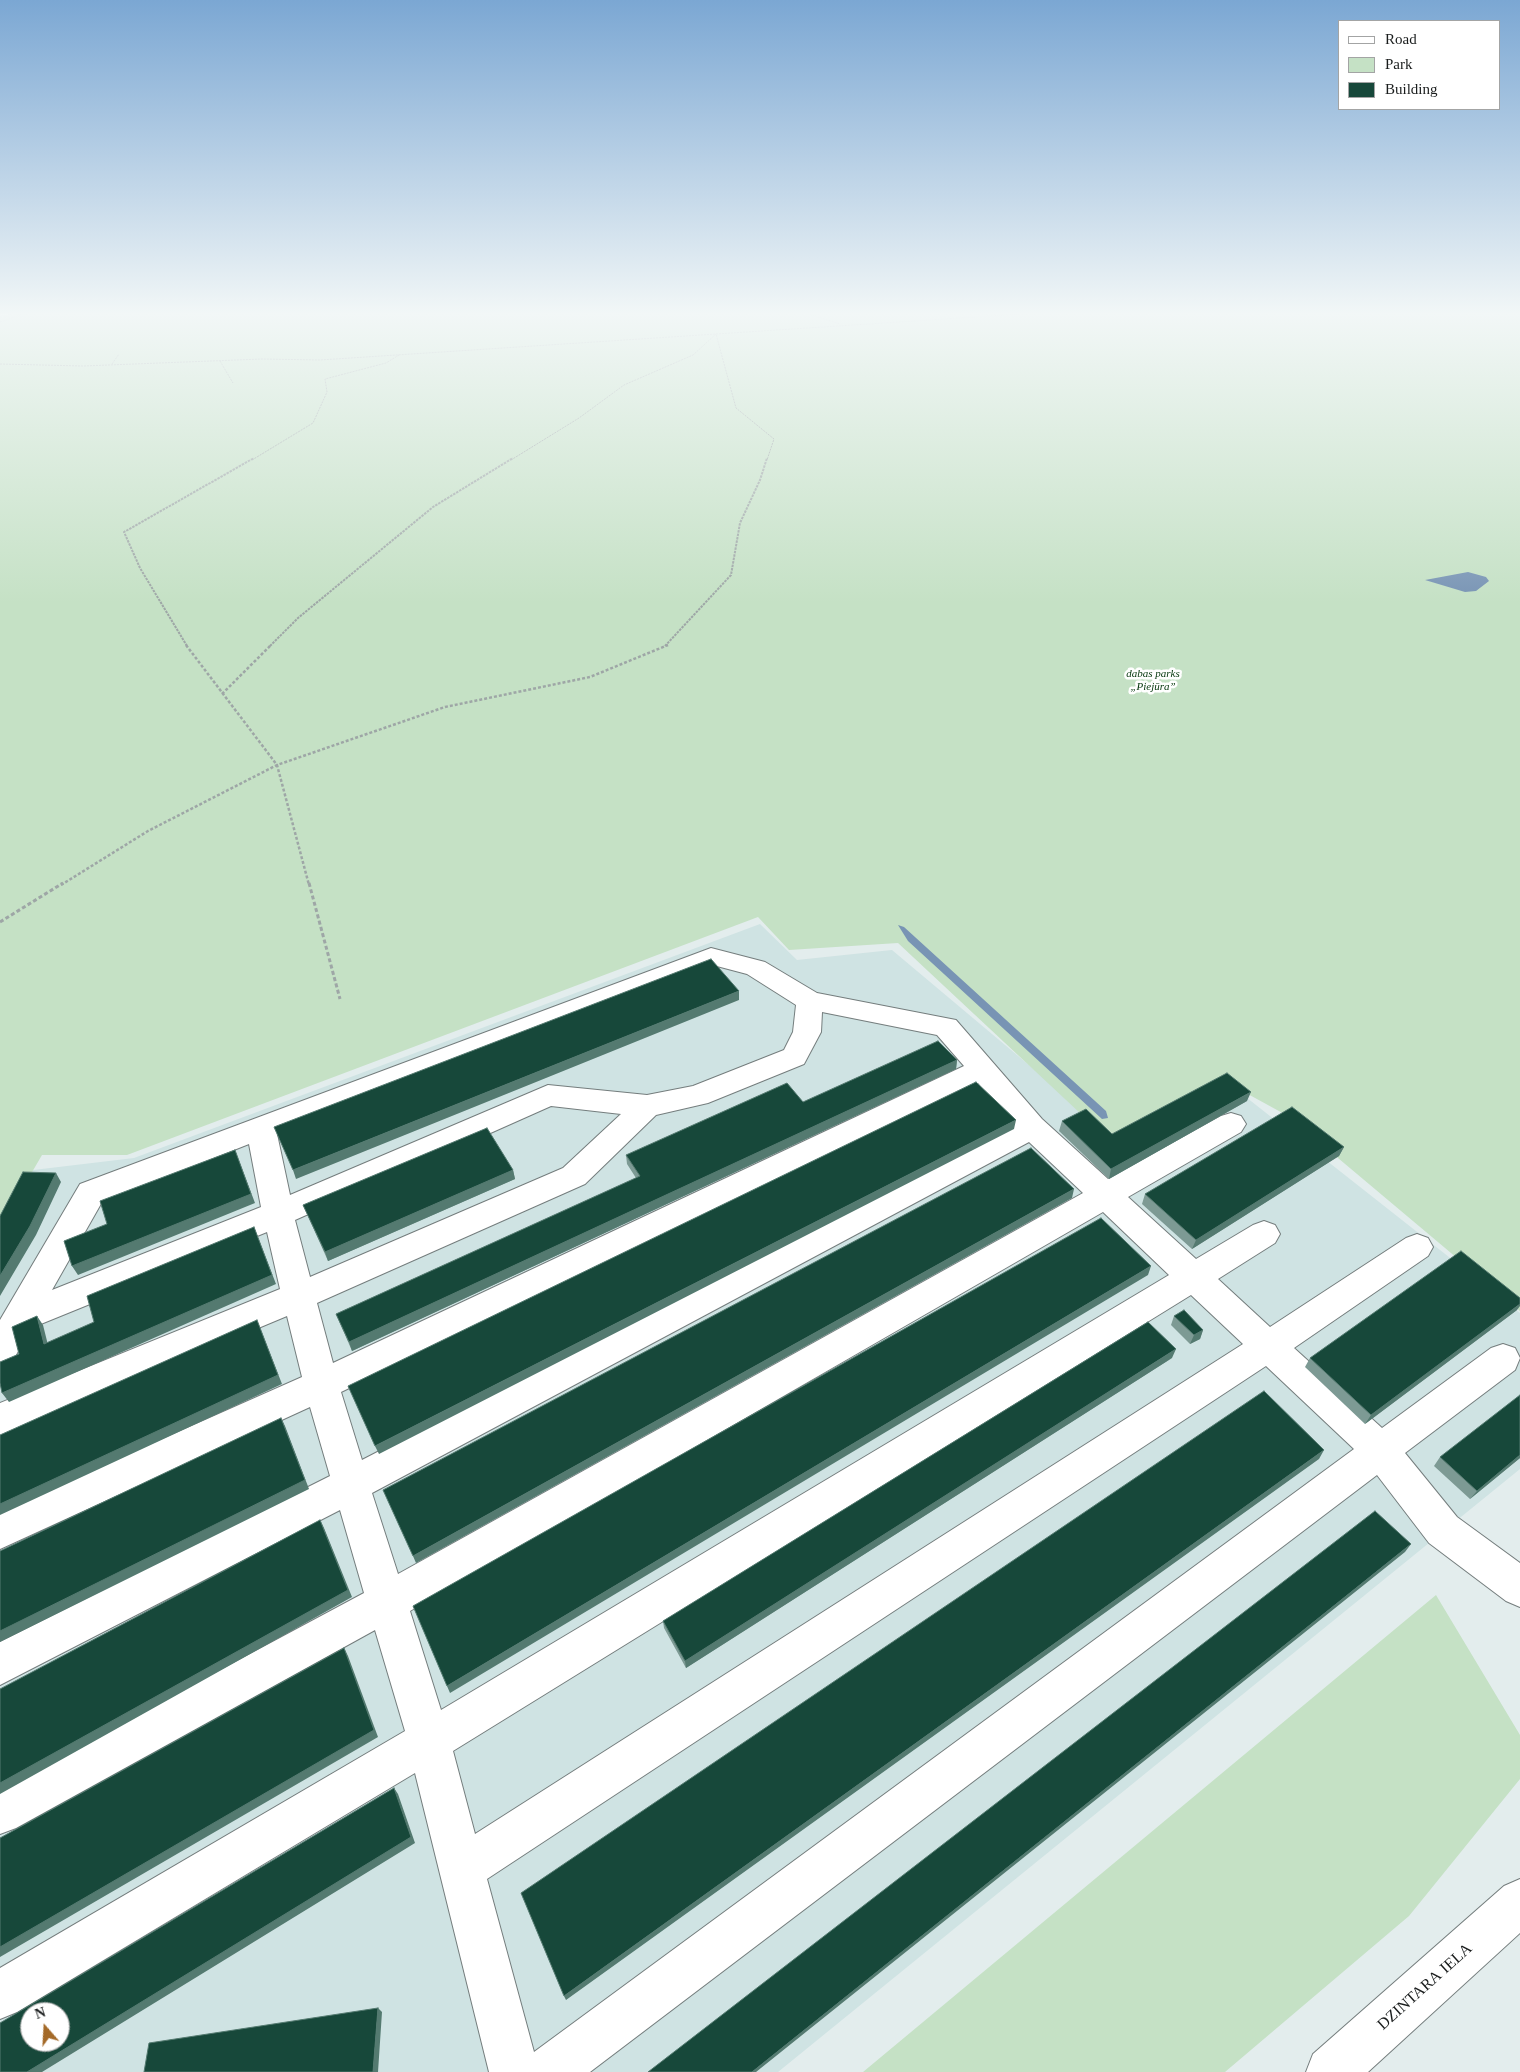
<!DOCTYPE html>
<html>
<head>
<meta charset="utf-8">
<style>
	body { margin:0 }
	#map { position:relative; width:1520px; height:2072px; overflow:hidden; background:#e3eded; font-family:"Times New Roman",serif }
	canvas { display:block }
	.legend { position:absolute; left:1338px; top:20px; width:162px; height:90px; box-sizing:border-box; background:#fff; border:1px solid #a3a4a4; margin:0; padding:6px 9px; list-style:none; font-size:15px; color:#191c1c }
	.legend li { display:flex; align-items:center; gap:10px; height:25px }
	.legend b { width:25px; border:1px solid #a3a4a4 }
	.north { position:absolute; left:20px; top:2002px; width:50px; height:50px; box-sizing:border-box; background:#fff; border:1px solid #a3a4a4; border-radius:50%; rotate:341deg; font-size:14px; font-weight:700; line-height:20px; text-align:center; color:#191c1c }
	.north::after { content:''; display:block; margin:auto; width:18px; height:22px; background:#a46a29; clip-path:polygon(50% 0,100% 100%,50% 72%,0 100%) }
</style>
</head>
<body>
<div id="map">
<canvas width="1520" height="2072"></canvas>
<ul class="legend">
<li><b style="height:6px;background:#fff"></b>Road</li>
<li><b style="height:14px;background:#c5e1c5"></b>Park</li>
<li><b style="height:14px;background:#17483a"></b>Building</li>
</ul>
<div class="north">N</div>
</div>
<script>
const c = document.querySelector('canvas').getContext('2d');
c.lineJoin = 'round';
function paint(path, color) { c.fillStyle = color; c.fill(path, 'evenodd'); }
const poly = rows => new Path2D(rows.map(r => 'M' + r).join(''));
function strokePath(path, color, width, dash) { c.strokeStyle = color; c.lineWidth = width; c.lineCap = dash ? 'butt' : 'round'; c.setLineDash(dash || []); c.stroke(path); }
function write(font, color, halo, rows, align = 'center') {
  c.font = font + ' "Times New Roman",serif'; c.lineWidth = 5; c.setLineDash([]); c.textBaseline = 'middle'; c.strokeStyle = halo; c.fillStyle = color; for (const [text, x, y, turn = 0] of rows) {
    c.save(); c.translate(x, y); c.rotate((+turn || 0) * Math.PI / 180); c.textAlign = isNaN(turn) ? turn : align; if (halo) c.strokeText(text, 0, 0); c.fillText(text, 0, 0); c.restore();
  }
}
paint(poly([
	[760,924,797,960,892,950,1111,1134,1223,1079,1520,1313,1520,1469,778,2072,0,2072,0,1216,25,1171,134,1158],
	[30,2012,60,2012,60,2042,30,2042]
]), '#cfe3e3');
paint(poly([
	[13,313,1520,313,1520,1311,1288,1116,1224,1081,1111,1142,898,943,789,950,758,917,127,1155,42,1155,0,1227,0,317],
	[1436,1595,1520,1735,1520,1779,1409,1916,1225,2072,863,2072]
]), '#c5e1c5');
paint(poly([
	[1468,572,1486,577,1489,581,1476,591,1465,592,1425,580],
	[898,925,904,927,1106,1111,1108,1118,1102,1119,908,941]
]), '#7894b4');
const minor = poly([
	[711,948,765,962,817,993,956,1020,1042,1119,1108,1179,1221,1116,1231,1113,1241,1116,1246,1124,1241,1132,1128,1197,1196,1259,1253,1225,1264,1221,1275,1225,1280,1234,1275,1243,1218,1279,1270,1327,1406,1238,1417,1234,1428,1238,1433,1247,1428,1256,1294,1348,1382,1428,1491,1348,1503,1344,1515,1348,1520,1358,1515,1370,1405,1453,1457,1517,1520,1563,1520,1607,1506,1601,1429,1543,1377,1475,590,2072,489,2072,415,1773,17,2012,0,2019,0,1968,405,1731,375,1630,16,1828,0,1834,0,1788,364,1593,340,1510,0,1685,0,1642,330,1476,310,1407,0,1549,0,1511,302,1377,287,1316,0,1436,0,1403,280,1289,267,1232,31,1328,12,1362,0,1366,0,1320,80,1184,711,948],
	[713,965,747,974,796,1005,793,1032,784,1050,693,1086,647,1095,548,1085,290,1195,277,1134,713,965],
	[822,1012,937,1035,964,1066,333,1363,317,1303,585,1184,656,1115,708,1103,804,1064,821,1032,822,1012],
	[978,1083,1012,1124,362,1460,341,1392,978,1083],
	[551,1106,621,1114,563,1168,310,1277,295,1220,551,1106],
	[1029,1142,1083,1193,398,1574,372,1493,1029,1142],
	[249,1144,261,1207,52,1290,102,1202,249,1144],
	[1103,1212,1169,1275,441,1710,410,1611,1103,1212],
	[1191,1295,1243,1344,475,1834,453,1751,1191,1295],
	[1266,1366,1354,1449,534,2052,487,1879,1266,1366],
	[1520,1879,1520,1933,1368,2072,1306,2072,1313,2054,1504,1886,1520,1879]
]);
strokePath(minor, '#747d7d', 2);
strokePath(poly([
	[806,313,840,324],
	[0,322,26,313],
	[220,361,233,383],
	[0,364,83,366,262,359,320,360,1036,313],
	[112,364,119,354],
	[252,460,313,423,327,392,325,379,386,363,399,355],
	[511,460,579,418,624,385,693,355,716,334,736,408,774,439,767,460]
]), '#9ea6a6', 1, [2, 1]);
strokePath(poly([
	[187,646,140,568,124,532,254,458],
	[270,646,298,618,433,507,513,458],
	[665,646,731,575,740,523,760,480,767,458]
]), '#9ea6a6', 2, [2.5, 1]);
strokePath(poly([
	[186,645,277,765,309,885],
	[222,694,271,645],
	[61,885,148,831,277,765,445,707,590,677,668,645]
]), '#9ea6a6', 2.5, [3, 2]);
strokePath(poly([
	[309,883,340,999],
	[0,922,63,883]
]), '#9ea6a6', 3, [4, 2.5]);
paint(minor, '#fff');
paint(poly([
	[957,1060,956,1069,352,1351,336,1314,636,1178,627,1164,626,1155,803,1102],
	[1247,1101,1109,1179,1059,1131,1062,1121,1112,1134],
	[1344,1147,1339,1156,1192,1249,1142,1204,1145,1194],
	[513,1170,515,1179,328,1261,303,1205],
	[1517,1310,1365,1424,1305,1367,1310,1358],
	[1174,1316,1203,1330,1200,1339,1190,1344,1171,1325],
	[1172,1358,686,1668,664,1628,663,1621],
	[1440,1457,1520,1458,1470,1499,1434,1466]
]), '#7d9a94');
paint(poly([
	[739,991,739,1000,296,1179,293,1170],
	[957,1060,956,1069,352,1351,349,1342],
	[1251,1092,1247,1101,1109,1179,1111,1169],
	[1016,1120,1014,1129,379,1454,375,1446],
	[1344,1147,1339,1156,1192,1249,1196,1240],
	[235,1150,255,1203,78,1275,72,1266],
	[513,1170,515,1179,328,1261,325,1252],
	[56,1173,61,1182,36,1235,0,1296,0,1276],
	[1074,1189,1072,1198,416,1563,413,1556],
	[254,1227,276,1284,9,1402,2,1393],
	[1151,1266,1148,1275,450,1693,447,1686],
	[1520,1304,1520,1306,1517,1310,1365,1424,1371,1415],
	[37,1316,43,1325,50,1353,44,1344],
	[257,1320,282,1384,0,1515,0,1504],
	[1203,1330,1200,1339,1190,1344,1194,1335],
	[1176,1349,1172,1358,686,1668,685,1661],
	[281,1418,285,1426,309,1489,0,1642,0,1631],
	[1324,1450,1319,1459,566,2000,564,1996],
	[1520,1455,1520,1458,1470,1499,1477,1491],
	[320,1520,324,1528,352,1597,0,1794,0,1783],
	[1411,1544,1405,1552,756,2072,752,2072],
	[344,1648,348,1656,378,1737,0,1957,0,1947],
	[394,1788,398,1794,415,1843,42,2072,27,2072],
	[378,2008,382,2012,378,2072,373,2072]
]), '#547a70');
const building = poly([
	[711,959,739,991,293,1170,274,1127,711,959],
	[938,1041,957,1060,349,1342,336,1314,640,1176,626,1155,787,1083,803,1102,938,1041],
	[1227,1073,1251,1092,1111,1169,1062,1121,1086,1109,1112,1134,1227,1073],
	[976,1082,1016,1120,375,1446,348,1386,976,1082],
	[1292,1107,1344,1147,1196,1240,1145,1194,1292,1107],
	[487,1128,513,1170,325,1252,303,1205,487,1128],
	[1031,1148,1074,1189,413,1556,383,1490,1031,1148],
	[235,1150,251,1194,72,1266,64,1241,107,1224,100,1201,235,1150],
	[23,1172,56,1173,30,1226,0,1276,0,1216,23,1172],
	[1101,1218,1151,1266,447,1686,413,1606,1101,1218],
	[254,1227,272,1275,2,1393,0,1383,0,1362,19,1354,12,1327,37,1316,44,1344,94,1322,87,1296,254,1227],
	[1461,1251,1520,1298,1520,1304,1371,1415,1310,1358,1461,1251],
	[1184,1310,1203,1330,1194,1335,1174,1316,1184,1310],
	[257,1320,278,1375,0,1504,0,1435,257,1320],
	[1148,1322,1176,1349,685,1661,663,1621,1148,1322],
	[1264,1391,1324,1450,564,1996,521,1893,1264,1391],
	[1520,1395,1520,1455,1477,1491,1440,1457,1520,1395],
	[281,1418,305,1480,0,1631,0,1551,281,1418],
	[1375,1511,1411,1544,752,2072,648,2072,1375,1511],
	[320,1520,348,1590,0,1783,0,1689,320,1520],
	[344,1648,374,1730,0,1947,0,1838,344,1648],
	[394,1788,411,1837,27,2072,0,2072,0,2023,394,1788],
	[30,2012,60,2012,60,2042,30,2042,30,2012],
	[378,2008,373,2072,144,2072,149,2043,378,2008]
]);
paint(building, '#17483a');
strokePath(building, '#547a70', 1);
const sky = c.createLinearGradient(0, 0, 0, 603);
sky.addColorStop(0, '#7ba7d3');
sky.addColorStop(0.52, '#f2f7f7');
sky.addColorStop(1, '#f2f7f700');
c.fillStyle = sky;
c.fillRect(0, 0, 1520, 603);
write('italic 11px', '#02350a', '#fff', [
	["dabas parks",1153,674],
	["„Piejūra”",1153,687]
]);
write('16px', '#191c1c', '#fff', [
	["DZINTARA IELA",1425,1987,-42]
]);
</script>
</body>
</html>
